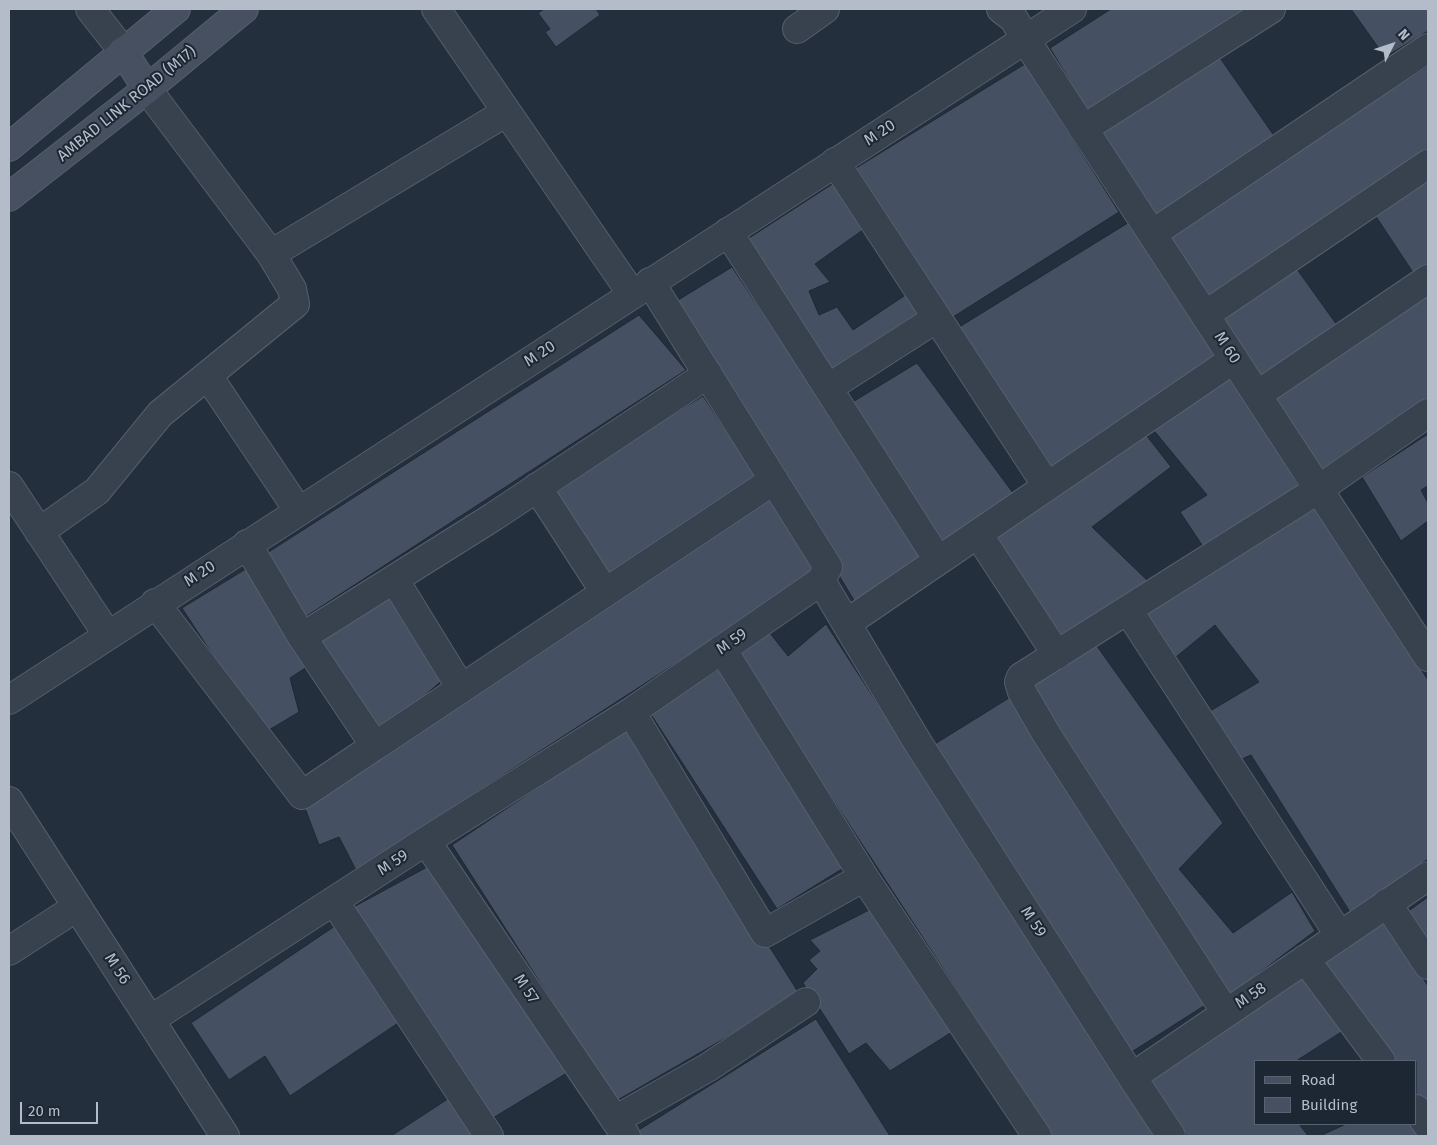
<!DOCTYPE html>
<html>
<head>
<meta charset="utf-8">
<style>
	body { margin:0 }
	#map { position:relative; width:1437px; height:1145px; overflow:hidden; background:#242f3e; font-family:"Fira Sans",sans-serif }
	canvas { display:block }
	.frame { position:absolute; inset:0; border:10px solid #b4bcc9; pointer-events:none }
	.legend { position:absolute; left:1254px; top:1060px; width:162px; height:65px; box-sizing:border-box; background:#1d2633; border:1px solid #59626f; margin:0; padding:6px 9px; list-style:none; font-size:15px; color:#b4bcc9 }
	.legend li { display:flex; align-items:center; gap:10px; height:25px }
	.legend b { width:25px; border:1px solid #59626f }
	.north { position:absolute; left:1367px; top:20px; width:50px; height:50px; -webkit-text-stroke:4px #1d2633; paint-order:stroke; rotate:49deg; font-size:14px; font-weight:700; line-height:20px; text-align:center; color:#b4bcc9 }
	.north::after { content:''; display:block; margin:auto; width:18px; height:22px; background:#b4bcc9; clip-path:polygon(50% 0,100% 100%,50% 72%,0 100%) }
	.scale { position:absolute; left:20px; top:1102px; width:78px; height:22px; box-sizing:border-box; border:2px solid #b4bcc9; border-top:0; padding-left:6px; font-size:15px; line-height:18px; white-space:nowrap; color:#b4bcc9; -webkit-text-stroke:4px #1d2633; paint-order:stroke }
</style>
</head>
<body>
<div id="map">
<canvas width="1437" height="1145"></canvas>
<div class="frame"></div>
<ul class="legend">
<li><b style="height:6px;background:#465061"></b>Road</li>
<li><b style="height:14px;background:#455162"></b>Building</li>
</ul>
<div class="north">N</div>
<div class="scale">20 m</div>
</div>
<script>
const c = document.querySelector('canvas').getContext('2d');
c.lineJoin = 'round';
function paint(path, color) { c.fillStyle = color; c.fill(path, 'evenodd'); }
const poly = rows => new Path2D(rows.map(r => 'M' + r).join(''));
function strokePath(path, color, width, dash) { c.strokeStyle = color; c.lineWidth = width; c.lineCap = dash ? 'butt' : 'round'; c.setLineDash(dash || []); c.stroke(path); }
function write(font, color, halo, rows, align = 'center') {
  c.font = font + ' "Fira Sans",sans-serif'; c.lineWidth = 4; c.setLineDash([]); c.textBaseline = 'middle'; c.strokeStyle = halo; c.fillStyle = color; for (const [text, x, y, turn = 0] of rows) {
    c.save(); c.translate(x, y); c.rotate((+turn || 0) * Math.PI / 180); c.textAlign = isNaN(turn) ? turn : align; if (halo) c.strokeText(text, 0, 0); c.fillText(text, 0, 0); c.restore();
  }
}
const building = poly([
	[544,9,596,9,600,15,556,47,545,32,550,29,538,13,544,9],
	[1111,9,1254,9,1090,115,1050,48,1111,9],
	[1351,9,1428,9,1428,31,1385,57,1351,9],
	[1218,55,1277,140,1159,221,1098,132,1218,55],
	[1025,64,1119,212,953,317,856,168,1025,64],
	[1428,66,1428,152,1206,301,1163,239,1428,66],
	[837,181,867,227,815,264,830,282,809,291,819,315,837,307,853,330,907,294,921,317,828,373,746,240,837,181],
	[1428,181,1428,273,1418,280,1375,215,1428,181],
	[1131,221,1216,354,1053,472,956,329,1131,221],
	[1294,265,1342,332,1261,385,1214,318,1294,265],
	[732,267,925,557,858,607,675,302,732,267],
	[1428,295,1428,399,1323,473,1270,398,1428,295],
	[639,315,686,370,305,617,267,553,639,315],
	[917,363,1016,497,936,545,846,406,917,363],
	[1230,374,1299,486,1206,551,1180,512,1207,495,1151,427,1230,374],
	[703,396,759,481,606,582,548,491,703,396],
	[1143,431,1171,467,1092,527,1150,583,1058,644,986,537,1143,431],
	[1428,434,1428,486,1421,490,1428,503,1428,521,1401,541,1362,477,1428,434],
	[770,498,816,573,356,870,339,837,319,845,305,808,770,498],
	[1316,508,1428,680,1428,859,1350,912,1251,755,1240,760,1205,714,1259,682,1215,625,1176,657,1141,612,1316,508],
	[254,564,313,663,290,678,299,712,264,733,182,608,254,564],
	[392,593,446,677,380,734,313,640,392,593],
	[826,624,1157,1136,1052,1136,739,655,769,632,788,656,826,624],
	[1094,642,1223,823,1179,869,1233,933,1292,892,1315,931,1227,997,1029,687,1094,642],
	[724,666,845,867,777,909,650,713,724,666],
	[1009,698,1210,1002,1130,1053,930,747,1009,698],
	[630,726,800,995,616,1101,452,845,630,726],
	[429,866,570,1071,488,1121,348,910,429,866],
	[1428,897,1428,954,1403,915,1428,897],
	[873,908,952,1032,890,1071,866,1043,849,1054,803,983,817,969,809,960,820,951,810,940,873,908],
	[1386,921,1428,986,1428,1113,1416,1096,1416,1061,1390,1061,1320,966,1386,921],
	[338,924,404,1019,290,1096,265,1056,229,1080,191,1023,338,924],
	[1303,972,1346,1029,1296,1061,1256,1061,1256,1124,1299,1124,1308,1136,1187,1136,1147,1078,1303,972],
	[816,1019,890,1136,636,1136,634,1133,816,1019],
	[454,1095,482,1136,391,1136,454,1095],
	[1346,1124,1414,1124,1422,1136,1320,1136,1346,1124]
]);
paint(building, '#455162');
strokePath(building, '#1f2835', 1);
const minor = poly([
	[90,9,123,51],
	[436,9,632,294],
	[1001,9,1014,19,1025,39,1428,657],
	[797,29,825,9],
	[1083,129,1271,9],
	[835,162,1047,486],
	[728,232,938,560],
	[1152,234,1428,48],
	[271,254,505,113],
	[650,282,828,567,821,581],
	[1205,315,1428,164],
	[708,374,493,517,302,637,375,746,774,480],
	[208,376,298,510],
	[828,388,937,318],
	[1257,395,1428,279],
	[9,486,107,634],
	[537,487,605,592],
	[39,532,97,491,160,414,295,304,292,289,271,254,147,89],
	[978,534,1057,655],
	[247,544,302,637],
	[394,579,461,688],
	[155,603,302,795,375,746],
	[1128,610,1340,936],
	[847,623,1234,359],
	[722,649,864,877],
	[631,712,765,933,864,877,1037,1136],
	[9,801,225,1136],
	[426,841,626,1136],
	[334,901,489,1136],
	[1387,903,1428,965],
	[9,951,77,907],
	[1305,959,1381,1061],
	[1226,1013,1047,735,1022,692,1019,682,1021,677,1319,489,1428,413],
	[150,1020,426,841,631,712,821,581,918,743,1132,1077],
	[1416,1109,1428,1126],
	[615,1120,707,1068,806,1002],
	[1171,1136,1132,1077,1428,876]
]);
const tertiary = poly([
	[9,700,1072,9]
]);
const secondary = poly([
	[123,51,147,89],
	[9,147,176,9],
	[9,197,147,89,244,9]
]);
strokePath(minor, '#565f6c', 30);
strokePath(tertiary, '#565f6c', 30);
strokePath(secondary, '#565f6c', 30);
strokePath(minor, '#38414e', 28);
strokePath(tertiary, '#38414e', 28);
strokePath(secondary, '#465061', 28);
write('16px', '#b4bcc9', '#1d2633', [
	["AMBAD LINK ROAD (M17)",127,104,-39],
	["M 20",880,133,-33],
	["M 60",1227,348,57],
	["M 20",540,354,-33],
	["M 20",200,574,-33],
	["M 59",732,642,-35],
	["M 59",393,863,-33],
	["M 59",1033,922,57],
	["M 56",117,969,57],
	["M 57",526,989,56],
	["M 58",1251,996,-34]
]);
</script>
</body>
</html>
